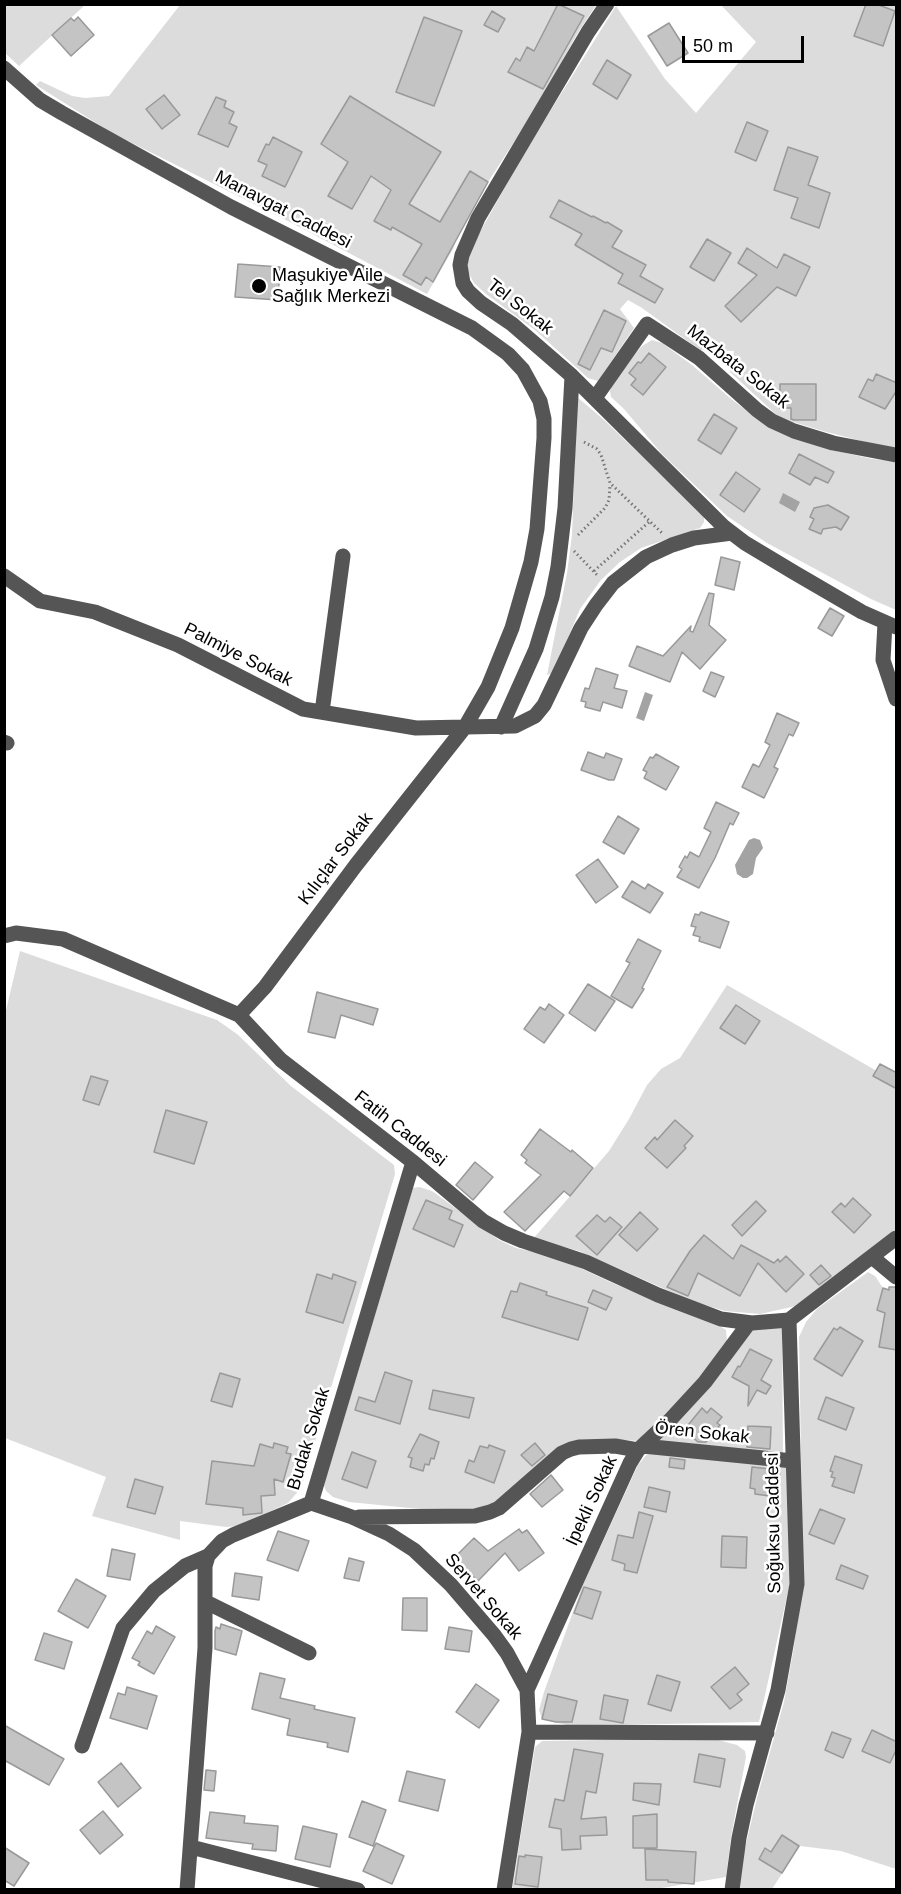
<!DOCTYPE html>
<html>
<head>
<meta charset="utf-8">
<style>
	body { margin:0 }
	#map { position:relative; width:901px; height:1894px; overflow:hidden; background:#fff; font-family:Arial,sans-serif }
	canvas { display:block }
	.frame { position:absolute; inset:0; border:6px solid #000; pointer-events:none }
	.scale { position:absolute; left:682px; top:36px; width:122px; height:27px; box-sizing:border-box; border:3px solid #000; border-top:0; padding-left:8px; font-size:18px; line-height:21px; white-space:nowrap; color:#000; -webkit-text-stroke:4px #fff; paint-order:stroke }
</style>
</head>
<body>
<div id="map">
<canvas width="901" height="1894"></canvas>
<div class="frame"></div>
<div class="scale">50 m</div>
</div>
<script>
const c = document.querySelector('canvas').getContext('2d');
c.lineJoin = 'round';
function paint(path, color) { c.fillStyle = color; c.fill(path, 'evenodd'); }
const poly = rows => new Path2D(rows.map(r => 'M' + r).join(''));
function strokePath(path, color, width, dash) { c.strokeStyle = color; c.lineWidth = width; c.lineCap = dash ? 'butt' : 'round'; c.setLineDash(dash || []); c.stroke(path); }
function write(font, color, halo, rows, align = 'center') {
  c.font = font + ' Arial,sans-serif'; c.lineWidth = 5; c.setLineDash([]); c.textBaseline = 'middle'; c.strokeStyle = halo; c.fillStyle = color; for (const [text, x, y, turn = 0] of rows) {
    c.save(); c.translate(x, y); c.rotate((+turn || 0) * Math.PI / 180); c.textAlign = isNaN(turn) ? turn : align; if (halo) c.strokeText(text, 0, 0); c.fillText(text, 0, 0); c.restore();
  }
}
paint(poly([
	[5,4,85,4,85,5,19,66,5,53],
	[180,5,596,5,576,36,540,102,488,182,470,172,457,237,453,249,427,294,284,219,112,133,36,85,40,81,72,96,85,98,109,96],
	[351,96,441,153,410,202,321,144],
	[721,5,896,5,896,450,823,431,780,418,730,372,734,351,700,350,642,308,628,300,620,309,634,328,598,381,588,378,535,330,486,294,474,283,467,270,467,259,475,241,524,153,616,6,665,79,696,113,756,42],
	[652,340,662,343,692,365,730,398,756,418,791,437,824,448,872,459,896,461,896,610,871,599,767,543,727,516,662,454,624,409,611,397,610,391,613,379,642,346],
	[577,397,603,419,700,512,704,517,704,522,700,528,641,548,620,562,601,580,580,609,553,673,547,675,567,573,572,535],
	[20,951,217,1020,237,1034,291,1086,394,1165,395,1174,301,1488,288,1503,239,1526,226,1527,180,1521,180,1540,92,1516,106,1477,5,1438,4,1019],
	[727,985,896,1082,896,1229,833,1282,796,1306,760,1314,725,1311,692,1301,579,1251,533,1239,609,1151,629,1119,647,1085,661,1069,680,1058],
	[419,1187,432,1191,499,1240,516,1248,543,1254,578,1267,617,1285,718,1325,726,1330,727,1342,725,1350,640,1441,605,1439,578,1440,500,1502,481,1509,440,1511,349,1502,333,1497,326,1491,324,1485,413,1188],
	[868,1272,875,1276,883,1288,877,1310,896,1317,896,1869,841,1851,800,1846,772,1889,738,1890,739,1873,757,1798,784,1702,794,1647,803,1573,799,1337,806,1322,817,1309],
	[782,1327,783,1457,654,1444,750,1328],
	[648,1453,787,1466,791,1578,759,1722,571,1726,542,1719,539,1710,544,1692,582,1587,638,1465],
	[671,1739,718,1740,737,1745,745,1751,746,1757,731,1837,726,1877,656,1889,512,1890,535,1747,542,1741]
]), '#dcdcdc');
paint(poly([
	[783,493,800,502,795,512,779,503],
	[645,692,653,695,644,721,636,718],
	[754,838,760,840,763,848,756,858,753,874,747,878,743,878,737,874,735,865,749,840]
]), '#a3a3a3');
const building = poly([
	[558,4,584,16,543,89,508,72,516,58,520,61,527,47,534,51,558,4],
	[866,4,876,4,895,11,883,46,854,36,866,4],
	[492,11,505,19,498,32,484,25,492,11],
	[78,17,94,35,71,56,52,35,71,18,74,21,78,17],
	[424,17,462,31,434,106,396,92,424,17],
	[669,23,688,53,667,66,648,36,669,23],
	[607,60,631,75,617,99,593,84,607,60],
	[164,95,180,115,162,129,146,109,164,95],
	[350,96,441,152,409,204,440,222,470,171,488,182,433,282,426,277,421,285,403,275,422,244,392,227,391,230,374,221,391,190,371,176,352,209,328,196,348,162,321,144,350,96],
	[216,97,226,101,224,107,234,112,229,123,237,127,228,147,198,134,216,97],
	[747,122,768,131,756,161,735,152,747,122],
	[273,137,302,152,285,187,262,176,267,165,258,161,266,144,269,145,273,137],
	[788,147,818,157,808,185,830,193,819,228,791,218,798,198,774,190,788,147],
	[559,200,592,217,593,216,606,223,607,222,622,231,612,247,646,265,640,276,663,289,655,303,618,283,623,274,575,245,582,234,550,217,559,200],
	[707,239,731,253,714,281,690,267,707,239],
	[747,248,777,268,784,254,810,267,796,296,777,287,741,322,725,306,757,275,738,263,747,248],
	[238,264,280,267,278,300,235,297,238,264],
	[604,310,626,321,612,352,601,348,590,370,578,364,604,310],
	[649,353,666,367,643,395,631,385,636,379,629,373,638,362,641,363,649,353],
	[876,374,897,383,897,390,885,409,859,397,868,379,873,381,876,374],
	[780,384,816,384,816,420,794,420,791,419,791,408,780,408,780,384],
	[714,414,737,428,721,454,698,440,714,414],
	[799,454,834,472,828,483,815,477,810,485,789,473,799,454],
	[736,472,760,489,744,512,720,495,736,472],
	[828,505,849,517,841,530,836,527,823,529,821,534,809,529,814,519,810,517,814,508,828,505],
	[721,557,740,562,734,590,715,585,721,557],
	[709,593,714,594,709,625,726,640,700,669,682,652,670,682,629,666,637,646,663,656,691,626,690,631,693,632,709,593],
	[830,608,844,616,832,636,818,628,830,608],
	[596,668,618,675,614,688,627,691,622,708,603,702,600,711,585,707,586,702,581,701,585,688,589,689,596,668],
	[711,672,724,677,715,697,703,691,711,672],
	[777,713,799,723,793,736,789,734,774,767,778,769,764,798,742,787,753,764,759,767,770,745,765,742,777,713],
	[588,752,604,758,606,753,622,759,614,780,609,780,581,770,588,752],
	[656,754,679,767,666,790,644,778,647,772,643,770,650,757,653,758,656,754],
	[716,802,739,813,733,825,730,823,715,858,699,888,677,877,682,869,679,867,685,856,687,858,690,852,699,857,711,832,704,828,716,802],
	[618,816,639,829,624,854,603,842,618,816],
	[598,859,618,887,596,903,576,875,598,859],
	[632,881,645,889,648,884,663,893,650,913,622,897,632,881],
	[701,912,729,922,720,948,699,941,700,937,693,935,696,927,691,926,695,914,699,915,701,912],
	[638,939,661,951,642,988,644,989,632,1008,611,996,630,963,626,961,638,939],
	[588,984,615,1001,595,1031,569,1013,588,984],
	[317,992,378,1009,373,1025,341,1015,335,1038,308,1032,317,992],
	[549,1004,564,1015,544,1043,524,1029,540,1007,545,1010,549,1004],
	[736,1005,760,1021,745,1044,720,1028,736,1005],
	[880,1064,897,1073,897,1089,873,1076,880,1064],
	[91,1076,108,1081,99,1105,83,1100,91,1076],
	[166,1110,207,1122,194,1164,154,1152,166,1110],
	[675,1120,693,1136,684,1146,686,1148,667,1168,645,1148,655,1137,657,1140,675,1120],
	[540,1129,571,1152,572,1150,593,1168,570,1196,564,1191,525,1231,504,1212,541,1175,525,1163,527,1160,521,1155,540,1129],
	[475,1162,493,1177,473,1200,456,1185,475,1162],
	[853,1198,871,1215,854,1233,832,1212,841,1203,845,1207,853,1198],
	[426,1200,452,1211,449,1219,463,1225,454,1247,413,1229,426,1200],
	[756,1201,766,1211,742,1236,732,1225,756,1201],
	[640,1212,658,1229,637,1251,619,1235,640,1212],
	[597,1215,605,1222,610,1217,622,1227,597,1255,576,1236,597,1215],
	[704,1235,733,1259,741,1245,774,1263,778,1259,780,1262,786,1256,804,1274,786,1292,758,1263,740,1296,698,1273,688,1296,667,1287,690,1251,704,1235],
	[821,1265,831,1276,819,1285,810,1275,821,1265],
	[317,1274,332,1279,333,1274,356,1282,343,1323,306,1312,317,1274],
	[520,1283,547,1292,546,1295,588,1308,578,1340,502,1317,511,1291,517,1292,520,1283],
	[889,1287,897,1287,897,1350,879,1347,885,1313,877,1310,883,1288,889,1290,889,1287],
	[593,1290,612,1298,606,1310,588,1302,593,1290],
	[840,1327,863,1341,842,1376,814,1359,834,1328,837,1330,840,1327],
	[750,1349,772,1360,761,1380,771,1386,766,1394,757,1390,748,1406,749,1386,732,1377,738,1366,740,1367,750,1349],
	[385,1372,412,1381,400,1424,355,1410,359,1397,375,1402,385,1372],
	[220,1373,240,1379,232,1407,211,1401,220,1373],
	[433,1390,474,1398,469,1418,429,1409,433,1390],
	[826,1397,854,1408,846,1430,818,1419,826,1397],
	[702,1408,707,1413,711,1408,722,1417,717,1423,720,1425,706,1442,698,1442,684,1430,702,1408],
	[748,1426,771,1427,770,1449,747,1447,748,1426],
	[420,1434,439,1442,434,1459,431,1458,429,1465,425,1464,423,1471,410,1467,412,1458,408,1457,420,1434],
	[274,1443,288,1447,286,1453,291,1454,283,1482,274,1479,275,1495,261,1496,262,1513,243,1515,243,1508,206,1504,212,1461,254,1466,260,1444,273,1448,274,1443],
	[535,1443,545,1455,532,1466,521,1455,535,1443],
	[489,1445,505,1451,494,1483,465,1472,469,1460,474,1462,480,1446,488,1448,489,1445],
	[352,1452,376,1461,367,1488,342,1479,352,1452],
	[835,1456,862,1465,854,1493,832,1486,835,1478,831,1477,833,1472,830,1471,835,1456],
	[670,1458,685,1460,684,1469,669,1467,670,1458],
	[752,1467,780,1470,777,1497,755,1494,755,1489,750,1488,752,1467],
	[551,1475,563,1490,542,1507,530,1494,551,1475],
	[135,1479,163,1487,155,1514,127,1507,135,1479],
	[649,1487,670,1492,666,1512,644,1507,649,1487],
	[820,1509,845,1519,834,1544,809,1534,820,1509],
	[639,1512,653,1516,637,1573,624,1570,625,1564,612,1560,618,1535,633,1538,639,1512],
	[519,1529,522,1533,527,1530,544,1553,519,1571,505,1553,478,1581,454,1558,474,1538,488,1551,519,1529],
	[278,1531,309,1541,298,1571,267,1560,278,1531],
	[722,1536,747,1537,746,1568,721,1567,722,1536],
	[112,1549,135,1554,130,1580,107,1576,112,1549],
	[349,1558,364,1562,359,1581,344,1578,349,1558],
	[841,1565,868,1576,863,1589,836,1579,841,1565],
	[235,1573,262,1577,259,1600,232,1596,235,1573],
	[76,1579,106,1596,88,1628,58,1611,76,1579],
	[584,1587,601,1592,592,1619,574,1613,584,1587],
	[403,1598,427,1598,427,1631,402,1630,403,1598],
	[221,1624,242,1631,236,1655,215,1649,215,1631,216,1627,220,1629,221,1624],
	[156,1626,175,1637,154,1674,138,1665,140,1662,132,1658,147,1631,152,1634,156,1626],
	[449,1627,472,1631,469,1652,445,1649,449,1627],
	[44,1633,72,1642,64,1669,35,1660,44,1633],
	[735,1667,749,1684,737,1694,742,1700,730,1709,711,1687,735,1667],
	[260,1673,285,1679,280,1698,315,1706,314,1709,355,1718,348,1752,327,1747,328,1743,287,1735,290,1719,252,1709,260,1673],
	[657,1675,680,1682,671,1711,648,1704,657,1675],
	[476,1684,499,1700,479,1728,456,1712,476,1684],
	[127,1687,157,1696,147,1729,110,1718,118,1693,125,1695,127,1687],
	[548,1694,577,1701,572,1722,556,1722,542,1719,548,1694],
	[604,1695,628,1700,623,1723,600,1719,604,1695],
	[4,1725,64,1759,49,1785,4,1760,4,1725],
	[872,1730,897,1742,897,1748,890,1763,862,1751,872,1730],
	[832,1732,851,1739,843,1758,825,1750,832,1732],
	[574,1749,603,1754,596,1793,586,1791,581,1819,606,1817,607,1835,580,1836,581,1849,562,1850,561,1829,549,1827,555,1799,564,1801,574,1749],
	[699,1754,725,1759,720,1787,694,1782,699,1754],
	[121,1763,141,1788,118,1807,98,1782,121,1763],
	[206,1770,216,1771,214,1791,204,1790,206,1770],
	[407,1771,445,1780,438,1811,399,1801,407,1771],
	[634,1783,661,1784,659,1805,633,1800,634,1783],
	[362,1801,386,1810,373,1846,349,1837,362,1801],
	[103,1811,123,1835,100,1854,80,1830,103,1811],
	[210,1812,245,1816,244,1823,278,1826,276,1851,252,1849,253,1844,206,1838,210,1812],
	[657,1814,657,1848,633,1848,633,1816,657,1814],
	[303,1826,337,1834,330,1867,295,1859,303,1826],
	[782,1835,799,1846,782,1873,759,1859,765,1848,771,1852,782,1835],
	[376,1843,404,1856,392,1884,363,1871,376,1843],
	[4,1847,29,1863,14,1886,4,1880,4,1847],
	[645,1849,696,1852,694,1884,668,1882,668,1880,646,1880,645,1849],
	[525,1855,542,1857,538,1887,515,1884,519,1856,525,1857,525,1855]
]);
paint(building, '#c4c4c4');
strokePath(building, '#999', 1.5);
strokePath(poly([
	[584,442,597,449,601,455,610,483,663,534],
	[578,535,605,508,609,500,610,485],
	[574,551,598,576],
	[594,571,650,521]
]), '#777', 3, [1.5, 3]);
strokePath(poly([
	[607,4,588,32,478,218,462,255,460,265,463,283,468,291,481,303,512,324,572,376,724,527,745,543,795,573,862,612,896,627],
	[4,68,40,100,62,113,231,207,472,328,508,354,523,370,540,401,544,419,544,438,537,529,531,562,512,628,488,687,465,727,356,865,265,987,239,1015],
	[595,398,647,324,699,358,757,410,772,421,794,431,833,443,896,455],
	[4,576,40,601,95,612,178,645,303,709,416,728,515,726,535,716,544,705,581,628,596,605,613,583,646,557,672,545,694,538,732,533],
	[885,623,883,660,896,699],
	[322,712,343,556],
	[501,727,536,649,552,597,558,567,565,508,572,376],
	[4,742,7,743],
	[4,936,16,933,63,939,239,1015,281,1060,413,1162,483,1221,504,1233,523,1241,586,1262,658,1295,721,1319,752,1323,789,1320],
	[872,1257,896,1277],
	[789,1320,896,1238],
	[643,1446,793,1461],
	[311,1503,352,1517,389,1534,414,1550,451,1585,494,1635,507,1653,527,1690,529,1732,504,1890],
	[359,1517,475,1516,490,1512,499,1508,562,1453,571,1449,579,1447,615,1446,638,1450],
	[206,1602,309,1653],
	[527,1690,630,1463,638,1450,669,1421,705,1382,749,1323],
	[529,1732,767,1733],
	[82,1746,123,1628,154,1591,185,1566,208,1556],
	[191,1847,358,1890],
	[187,1890,205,1648,205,1566,208,1556,222,1541,233,1535,311,1503,413,1162],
	[732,1890,739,1838,746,1805,778,1690,797,1584,789,1320]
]), '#555', 15);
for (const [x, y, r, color] of [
	[259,286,8,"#000"]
]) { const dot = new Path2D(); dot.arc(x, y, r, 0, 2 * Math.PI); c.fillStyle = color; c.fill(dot); strokePath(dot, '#fff', 2); }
write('18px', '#000', '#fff', [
	["Manavgat Caddesi",283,210,27],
	["Tel Sokak",520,307,38],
	["Mazbata Sokak",738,367,38],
	["Palmiye Sokak",238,655,27],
	["Kılıçlar Sokak",336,859,-53],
	["Fatih Caddesi",400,1129,38],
	["Ören Sokak",702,1433,6],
	["Budak Sokak",309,1439,-73],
	["İpekli Sokak",592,1501,-65],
	["Soğuksu Caddesi",774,1523,-91],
	["Servet Sokak",483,1597,49]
]);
write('18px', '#000', '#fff', [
	["Maşukiye Aile",272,276],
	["Sağlık Merkezi",272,297]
], 'left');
</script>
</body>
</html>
